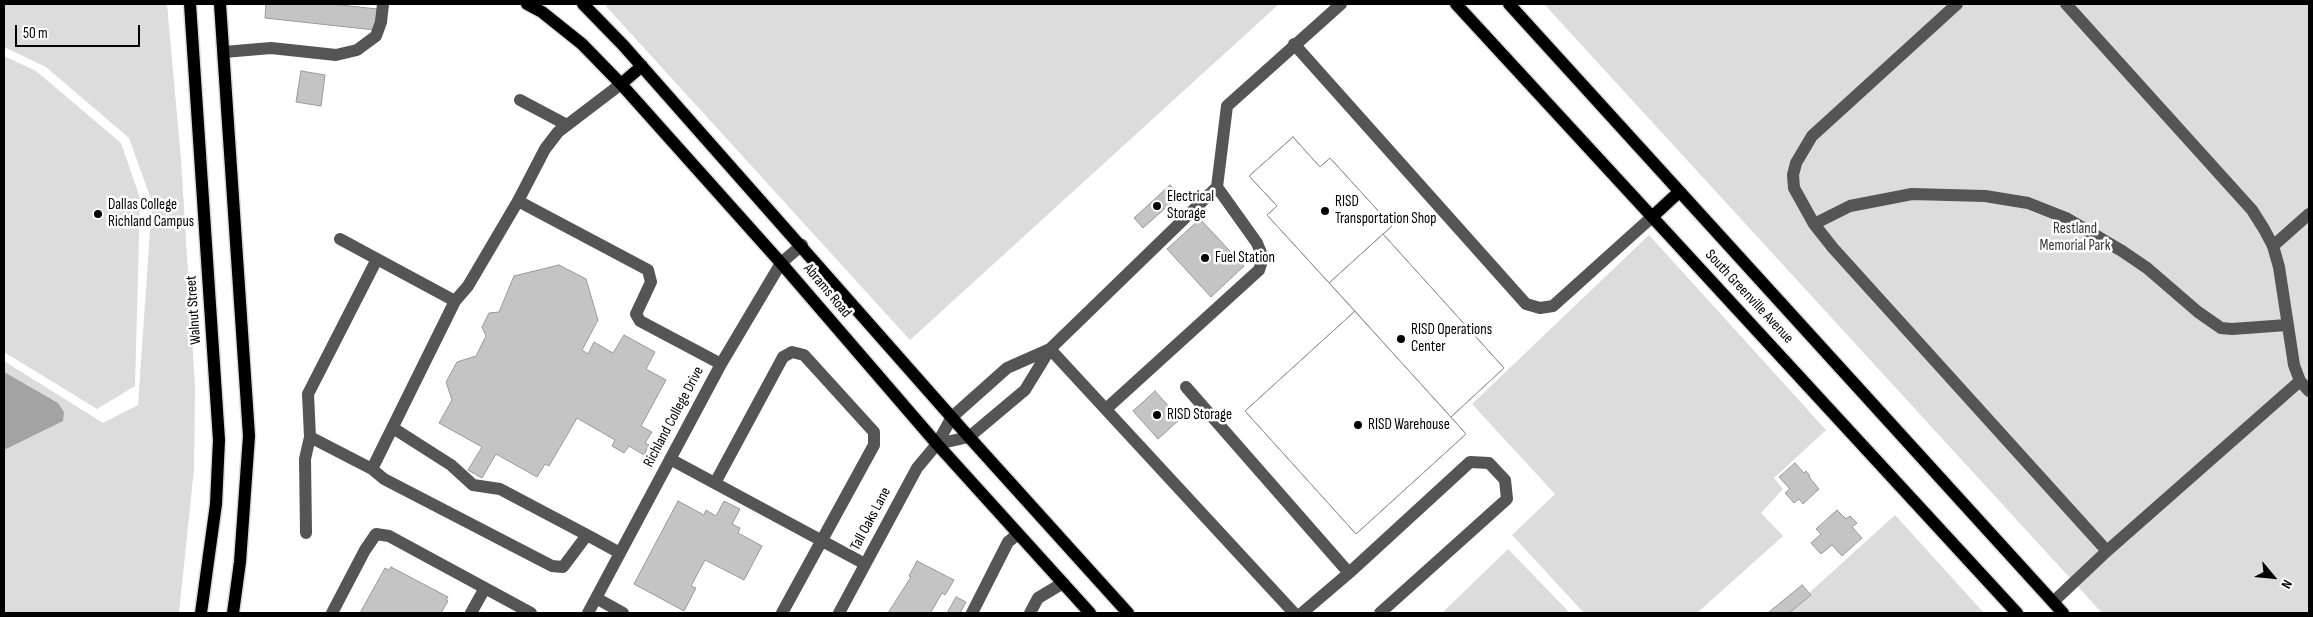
<!DOCTYPE html>
<html>
<head>
<meta charset="utf-8">
<style>
	body { margin:0 }
	#map { position:relative; width:2313px; height:617px; overflow:hidden; background:#fff; font-family:"Sofia Sans Condensed",sans-serif }
	canvas { display:block }
	.frame { position:absolute; inset:0; border:5px solid #000; pointer-events:none }
	.north { position:absolute; left:2248px; top:552px; width:50px; height:50px; -webkit-text-stroke:4px #fff; paint-order:stroke; rotate:118deg; font-size:14px; font-weight:700; line-height:20px; text-align:center; color:#000 }
	.north::after { content:''; display:block; margin:auto; width:18px; height:22px; background:#000; clip-path:polygon(50% 0,100% 100%,50% 72%,0 100%) }
	.scale { position:absolute; left:15px; top:25px; width:125px; height:22px; box-sizing:border-box; border:2px solid #000; border-top:0; padding-left:6px; font-size:15px; line-height:18px; white-space:nowrap; color:#000; -webkit-text-stroke:4px #fff; paint-order:stroke }
</style>
</head>
<body>
<div id="map">
<canvas width="2313" height="617"></canvas>
<div class="frame"></div>
<div class="north">N</div>
<div class="scale">50 m</div>
</div>
<script>
const c = document.querySelector('canvas').getContext('2d');
c.lineJoin = 'round';
function paint(path, color) { c.fillStyle = color; c.fill(path, 'evenodd'); }
const poly = rows => new Path2D(rows.map(r => 'M' + r).join(''));
function strokePath(path, color, width, dash) { c.strokeStyle = color; c.lineWidth = width; c.lineCap = dash ? 'butt' : 'round'; c.setLineDash(dash || []); c.stroke(path); }
function write(font, color, halo, rows, align = 'center') {
  c.font = font + ' "Sofia Sans Condensed",sans-serif'; c.lineWidth = 5; c.setLineDash([]); c.textBaseline = 'middle'; c.strokeStyle = halo; c.fillStyle = color; for (const [text, x, y, turn = 0] of rows) {
    c.save(); c.translate(x, y); c.rotate((+turn || 0) * Math.PI / 180); c.textAlign = isNaN(turn) ? turn : align; if (halo) c.strokeText(text, 0, 0); c.fillText(text, 0, 0); c.restore();
  }
}
paint(poly([
	[4,4,167,4,181,159,195,386,194,469,179,613,4,613,4,361,103,423,138,405,152,202,129,138,46,67,4,47],
	[604,4,1279,4,910,340],
	[1544,4,2309,4,2309,613,2102,613],
	[4,56,36,71,121,143,140,198,135,386,97,409,4,352],
	[1649,235,1826,430,1774,478,1783,489,1761,513,1783,536,1697,613,1584,613,1512,535,1555,494,1472,404],
	[1895,515,1984,613,1787,613],
	[1508,549,1570,613,1442,613]
]), '#dcdcdc');
paint(poly([
	[4,372,58,403,64,412,63,421,4,450]
]), '#a3a3a3');
const building = poly([
	[266,4,331,4,377,9,375,30,265,18,266,4],
	[301,71,325,75,321,106,296,102,301,71],
	[1293,137,1320,167,1330,158,1392,226,1383,234,1504,368,1451,417,1466,434,1356,534,1245,411,1355,311,1267,215,1277,206,1249,176,1293,137],
	[1293,137,1320,167,1330,158,1392,226,1329,283,1267,215,1277,206,1249,176,1293,137],
	[1170,185,1180,195,1143,228,1134,218,1170,185],
	[1200,219,1244,266,1211,297,1167,249,1200,219],
	[1383,234,1504,368,1451,417,1329,283,1383,234],
	[559,265,586,279,598,320,582,350,588,354,594,342,613,353,624,335,655,352,646,369,666,380,641,426,652,432,645,443,649,445,644,455,629,446,624,453,612,446,615,440,577,418,549,466,545,464,537,477,496,454,482,478,468,470,482,447,439,423,452,400,446,382,457,362,476,356,486,336,482,327,489,313,499,312,514,276,559,265],
	[1355,311,1466,434,1356,534,1245,411,1355,311],
	[1155,391,1180,419,1158,439,1133,411,1155,391],
	[1795,463,1804,473,1806,471,1810,476,1809,477,1819,489,1803,504,1799,499,1794,503,1785,493,1790,489,1779,477,1795,463],
	[678,501,704,515,706,510,716,516,724,501,740,509,732,524,740,528,738,533,762,546,744,580,705,560,691,586,696,588,684,611,634,584,678,501],
	[1837,510,1846,519,1850,516,1857,523,1852,527,1862,538,1842,556,1832,545,1821,554,1811,543,1821,534,1816,529,1837,510],
	[917,561,954,580,945,595,942,593,931,612,934,613,888,613,911,577,909,576,917,561],
	[391,567,448,597,446,600,448,601,441,613,360,613,385,568,389,570,391,567],
	[1802,585,1811,595,1789,613,1770,613,1769,612,1802,585],
	[956,597,966,602,960,613,947,613,956,597]
]);
paint(building, '#c4c4c4');
strokePath(building, '#999', 1);
const major = poly([
	[190,4,219,440,216,504,201,613],
	[220,4,249,436,240,562,233,613],
	[527,4,542,12,582,44,621,84,781,263,937,444,1090,613],
	[583,4,623,45,969,437,1128,613],
	[1456,4,2017,613],
	[1509,4,2063,613],
	[621,84,642,66],
	[1652,217,1679,192]
]);
strokePath(major, '#dbdbdb', 15);
strokePath(poly([
	[1957,4,1812,136,1796,163,1793,175,1794,188,1814,224,1833,248,2107,551],
	[2066,4,2252,210,2264,229,2273,246,2279,267,2294,365,2300,381,2309,391],
	[1294,44,1526,304,1540,308,1553,306,1652,217],
	[224,52,271,48,336,55,357,50,376,36,381,22,383,4],
	[621,84,558,132,545,149,518,201,648,270,651,282,636,314,640,321,721,364],
	[520,100,567,125],
	[518,201,468,286,455,301,372,469,384,479,552,566,563,567,587,535,620,553],
	[1814,224,1850,206,1912,194,1985,196,2028,203,2066,218,2122,251,2147,268,2198,312,2221,328,2232,329,2287,325],
	[340,239,377,259],
	[2273,246,2309,214],
	[1050,349,1294,613],
	[1186,387,1349,573,1470,462,1489,463,1505,480,1507,499,1380,613],
	[1106,409,1259,270,1263,258,1257,243,1217,187],
	[393,428,451,465,473,485,500,489,587,535],
	[937,444,969,437,1025,390,1050,349,1217,187,1227,106,1341,4],
	[670,459,865,564],
	[372,469,310,437,308,394,377,259,455,301],
	[715,483,783,357,792,352,804,355,874,432,874,445,782,613],
	[306,533,305,459,310,437],
	[596,598,623,613],
	[2053,602,2107,551,2300,381],
	[332,613,365,550,376,534,389,536,531,613],
	[471,613,485,588],
	[588,613,721,364,781,263,802,245],
	[839,613,917,468,937,444,952,417,1007,368,1050,349],
	[972,613,1008,542,1018,534],
	[1030,613,1038,598,1063,583],
	[1302,613,1349,573]
]), '#555', 12);
strokePath(major, '#000', 12);
for (const [x, y, r, color] of [
	[1157,206,5,"#000"],
	[1325,211,5,"#000"],
	[98,214,5,"#000"],
	[1205,258,5,"#000"],
	[1401,339,5,"#000"],
	[1157,415,5,"#000"],
	[1358,425,5,"#000"]
]) { const dot = new Path2D(); dot.arc(x, y, r, 0, 2 * Math.PI); c.fillStyle = color; c.fill(dot); strokePath(dot, '#fff', 2); }
write('15px', '#000', '#fff', [
	["Electrical",1167,197],
	["Storage",1167,214],
	["RISD",1335,202],
	["Transportation Shop",1335,219],
	["Dallas College",108,205],
	["Richland Campus",108,222],
	["Fuel Station",1215,258],
	["RISD Operations",1411,330],
	["Center",1411,347],
	["RISD Storage",1167,415],
	["RISD Warehouse",1368,425]
], 'left');
write('15px', '#333', '#fff', [
	["Restland",2075,229],
	["Memorial Park",2075,246]
]);
write('15px', '#000', '#fff', [
	["Abrams Road",827,291,50],
	["South Greenville Avenue",1749,297,47],
	["Walnut Street",194,310,-94],
	["Richland College Drive",674,417,-62],
	["Tall Oaks Lane",871,519,-62]
]);
</script>
</body>
</html>
